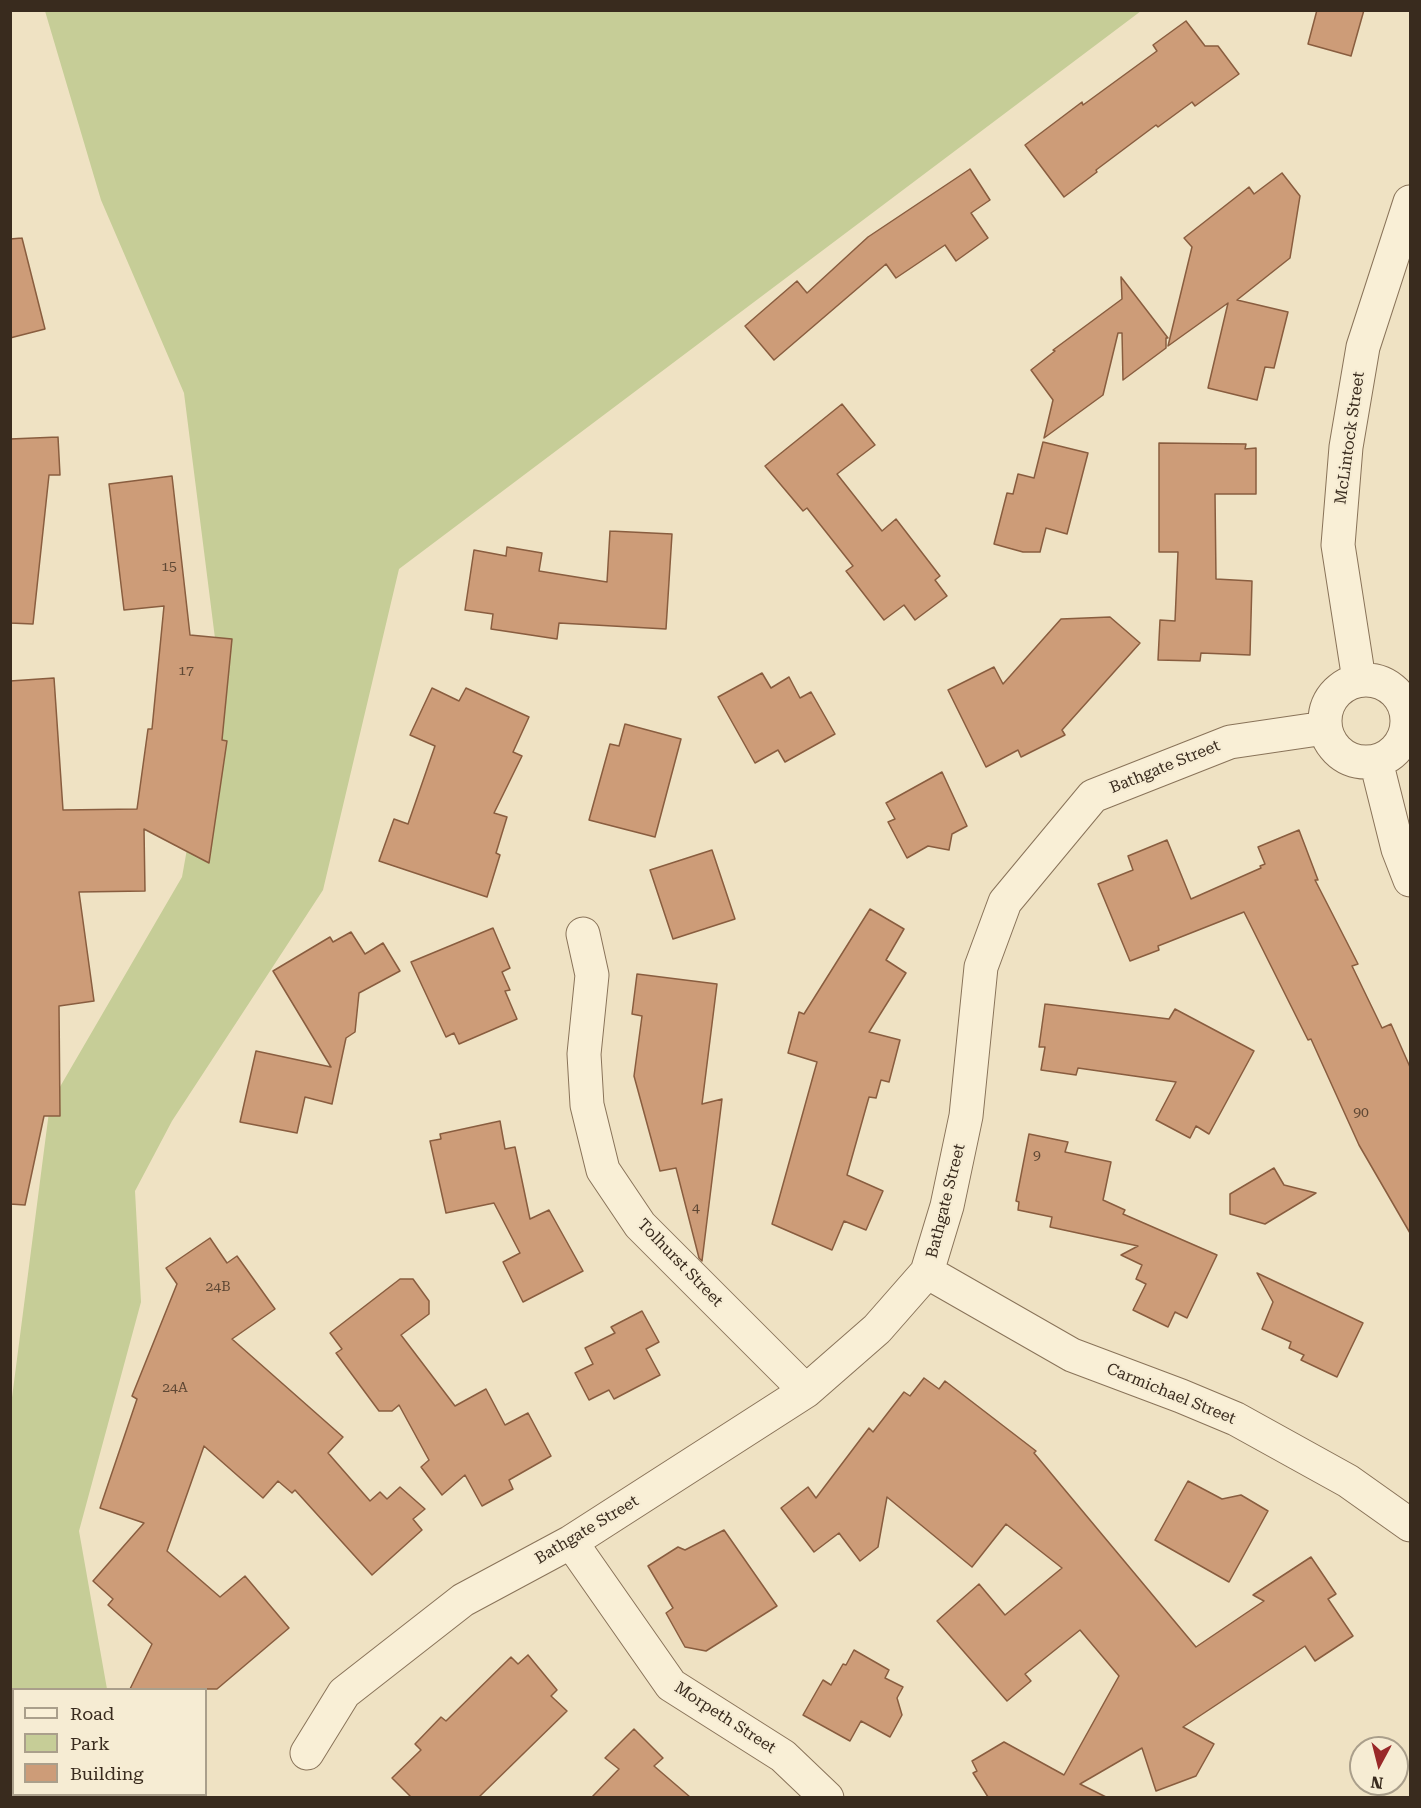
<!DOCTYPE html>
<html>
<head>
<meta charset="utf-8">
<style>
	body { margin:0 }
	#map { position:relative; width:1421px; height:1808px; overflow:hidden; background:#efe2c3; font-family:"Roboto Serif",serif }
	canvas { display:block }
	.frame { position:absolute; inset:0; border:12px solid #392b1e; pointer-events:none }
	.legend { position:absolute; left:12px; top:1688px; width:195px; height:108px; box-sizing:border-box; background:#f6ecd3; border:2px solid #aa9f8b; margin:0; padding:8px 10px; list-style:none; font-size:18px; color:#392b1e }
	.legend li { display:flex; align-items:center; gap:12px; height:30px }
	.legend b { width:30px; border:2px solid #aa9f8b }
	.north { position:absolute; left:1349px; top:1736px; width:60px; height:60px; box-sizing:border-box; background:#f6ecd3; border:2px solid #aa9f8b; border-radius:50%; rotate:187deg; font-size:16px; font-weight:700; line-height:24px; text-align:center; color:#392b1e }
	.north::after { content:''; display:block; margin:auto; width:21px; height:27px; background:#992929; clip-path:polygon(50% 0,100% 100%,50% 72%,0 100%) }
</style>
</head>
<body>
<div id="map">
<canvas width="1421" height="1808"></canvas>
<div class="frame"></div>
<ul class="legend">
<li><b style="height:8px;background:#f9efd6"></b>Road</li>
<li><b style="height:16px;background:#c6cd97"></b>Park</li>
<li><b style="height:16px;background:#cd9c78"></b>Building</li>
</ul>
<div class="north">N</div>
</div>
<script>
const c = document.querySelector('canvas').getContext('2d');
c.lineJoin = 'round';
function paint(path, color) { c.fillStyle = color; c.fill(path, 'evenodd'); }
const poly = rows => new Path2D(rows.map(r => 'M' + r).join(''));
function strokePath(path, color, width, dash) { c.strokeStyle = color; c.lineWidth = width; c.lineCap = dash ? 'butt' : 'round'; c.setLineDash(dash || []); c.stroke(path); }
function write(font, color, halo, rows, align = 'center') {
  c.font = font + ' "Roboto Serif",serif'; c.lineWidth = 4.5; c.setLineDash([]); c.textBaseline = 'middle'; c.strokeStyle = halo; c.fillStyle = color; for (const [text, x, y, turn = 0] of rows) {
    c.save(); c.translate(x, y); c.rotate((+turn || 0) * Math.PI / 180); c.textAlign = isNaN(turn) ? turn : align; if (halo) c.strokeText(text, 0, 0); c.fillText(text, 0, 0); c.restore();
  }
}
paint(poly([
	[45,11,1141,11,399,569,323,890,172,1121,135,1191,141,1302,79,1531,107,1689,14,1690,14,1794,126,1794,127,1797,11,1798,10,1413,50,1104,182,877,219,670,184,393,101,200]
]), '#c6cd97');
const building = poly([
	[1317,10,1364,10,1351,56,1308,44,1317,10],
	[1186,21,1205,46,1218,46,1239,74,1195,106,1192,102,1158,127,1156,125,1096,170,1097,172,1064,197,1025,145,1082,102,1083,105,1157,51,1153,45,1186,21],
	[970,169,990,200,971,213,988,238,956,261,945,245,896,278,886,264,774,360,745,326,797,281,807,293,868,237,970,169],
	[1282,173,1300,196,1290,258,1237,300,1288,312,1274,368,1265,367,1257,400,1208,388,1228,303,1168,346,1192,247,1184,238,1249,187,1254,194,1282,173],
	[22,238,45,329,10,338,10,239,22,238],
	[1121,277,1168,338,1166,338,1166,348,1123,380,1122,333,1118,333,1103,395,1044,438,1053,400,1031,370,1055,351,1053,350,1122,299,1121,277],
	[842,404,875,445,837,474,882,531,896,519,940,576,935,580,947,596,915,620,904,605,884,620,846,571,853,566,807,508,803,511,765,466,842,404],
	[58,437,60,475,49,475,33,624,10,623,10,439,58,437],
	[1043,442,1088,453,1067,534,1046,528,1040,552,1023,552,994,544,1007,493,1013,494,1018,474,1034,478,1043,442],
	[1159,443,1246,444,1245,449,1256,448,1256,494,1215,494,1216,579,1252,581,1250,655,1201,653,1200,661,1158,660,1160,620,1175,621,1178,552,1159,552,1159,443],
	[172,476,190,635,232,639,222,740,227,741,209,863,144,829,145,891,79,892,94,1001,59,1006,60,1116,44,1116,25,1205,10,1204,10,681,54,678,63,810,137,809,148,729,152,729,164,606,124,610,109,484,172,476],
	[610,531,672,534,666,629,559,623,557,639,491,629,493,614,465,610,474,550,506,556,507,547,542,553,539,571,607,582,610,531],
	[1110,617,1140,643,1062,730,1065,735,1021,757,1018,750,986,767,948,690,994,667,1003,684,1061,619,1110,617],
	[762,673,771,688,789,677,800,698,811,692,835,734,785,762,778,750,755,763,718,697,762,673],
	[432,688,459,701,466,688,529,717,513,752,522,756,494,813,507,817,496,853,500,855,487,897,379,861,394,819,408,824,435,746,410,735,432,688],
	[625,724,681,739,655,837,589,820,610,744,619,746,625,724],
	[942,772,967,826,952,834,949,850,928,846,907,858,888,822,895,819,886,803,942,772],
	[1299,830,1318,880,1315,880,1358,964,1352,966,1382,1028,1391,1024,1410,1067,1410,1233,1359,1145,1311,1039,1308,1040,1244,912,1158,946,1159,950,1130,961,1098,884,1133,870,1128,856,1167,840,1191,899,1261,868,1260,866,1265,864,1258,847,1299,830],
	[712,850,735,919,673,939,650,870,712,850],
	[870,909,904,929,886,960,906,973,869,1032,900,1040,889,1082,881,1080,876,1098,869,1097,847,1175,883,1191,866,1230,844,1221,832,1250,772,1224,817,1062,788,1053,799,1012,804,1014,870,909],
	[493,928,510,968,502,972,510,990,505,991,517,1019,459,1044,454,1033,446,1037,411,962,493,928],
	[351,932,365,954,383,943,400,971,359,993,355,1032,346,1038,332,1104,305,1097,297,1133,240,1122,256,1051,331,1067,273,971,330,937,333,942,351,932],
	[637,974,717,984,702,1104,722,1099,702,1261,699,1258,676,1168,660,1171,634,1076,642,1016,632,1014,637,974],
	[1045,1004,1169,1019,1175,1009,1254,1051,1209,1134,1196,1126,1190,1138,1156,1120,1176,1082,1078,1068,1076,1075,1041,1070,1045,1047,1039,1047,1045,1004],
	[500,1121,505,1149,515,1147,530,1219,549,1210,583,1271,523,1302,503,1262,520,1253,494,1203,446,1213,430,1141,441,1139,440,1134,500,1121],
	[1029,1134,1068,1142,1065,1152,1111,1162,1103,1200,1125,1210,1123,1214,1217,1255,1187,1318,1175,1312,1168,1327,1133,1310,1146,1284,1136,1279,1142,1265,1121,1255,1138,1246,1050,1227,1052,1217,1018,1210,1019,1202,1016,1201,1029,1134],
	[1274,1168,1284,1185,1316,1193,1265,1224,1230,1214,1230,1194,1274,1168],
	[210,1238,227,1263,237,1256,275,1309,232,1339,343,1437,328,1453,370,1501,380,1492,387,1499,400,1487,425,1509,413,1519,422,1530,372,1575,295,1490,292,1493,278,1481,263,1498,204,1446,167,1551,220,1597,245,1576,289,1628,217,1689,130,1689,152,1644,108,1605,113,1599,93,1581,144,1523,100,1508,137,1399,132,1396,177,1284,166,1268,210,1238],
	[1257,1273,1363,1323,1337,1377,1301,1360,1304,1355,1289,1348,1291,1342,1262,1329,1273,1302,1257,1273],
	[400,1279,413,1279,429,1301,429,1314,401,1335,455,1406,486,1389,505,1425,528,1413,551,1456,509,1480,513,1489,482,1506,465,1475,442,1495,421,1467,429,1460,399,1405,392,1411,379,1411,336,1353,342,1349,330,1333,400,1279],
	[642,1311,659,1342,646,1349,660,1375,614,1399,609,1390,589,1400,575,1373,593,1364,585,1348,615,1333,611,1327,642,1311],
	[924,1378,939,1389,945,1381,1036,1451,1034,1453,1196,1647,1264,1601,1253,1595,1311,1557,1336,1594,1328,1599,1353,1636,1315,1661,1305,1646,1183,1727,1214,1744,1196,1776,1156,1791,1142,1748,1080,1784,1106,1797,988,1797,973,1773,977,1771,972,1761,1004,1742,1064,1775,1119,1676,1080,1630,1025,1674,1031,1681,1007,1701,937,1621,979,1584,1005,1615,1062,1568,1006,1524,972,1567,887,1497,878,1547,860,1561,839,1533,814,1552,781,1508,808,1487,816,1498,869,1428,873,1432,904,1392,910,1396,924,1378],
	[1188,1481,1222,1499,1241,1495,1268,1511,1229,1582,1155,1540,1188,1481],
	[724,1530,777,1606,706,1651,685,1647,666,1613,673,1608,648,1566,678,1547,685,1550,724,1530],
	[854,1650,889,1670,885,1678,903,1687,897,1698,902,1715,890,1737,861,1721,850,1741,803,1715,823,1680,831,1685,843,1664,846,1665,854,1650],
	[528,1655,557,1690,551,1696,567,1711,479,1797,411,1797,392,1778,421,1750,415,1744,441,1717,446,1721,511,1657,518,1664,528,1655],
	[634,1729,663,1758,654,1766,690,1797,592,1797,619,1769,605,1758,634,1729]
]);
paint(building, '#cd9c78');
strokePath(building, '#895d3f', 1.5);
const minor = poly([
	'1325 721a41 41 0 1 1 82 0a41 41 0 1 1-82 0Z',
	[1359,680,1338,545,1346,447,1363,347,1410,202],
	[1376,761,1398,849,1410,880],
	[583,934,592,975,584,1054,587,1105,603,1170,640,1225,806,1391],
	[927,1272,1072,1355,1181,1396,1236,1419,1348,1481,1410,1525],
	[571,1542,671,1685,783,1756,827,1798],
	[307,1753,344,1693,463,1600,571,1542,806,1391,877,1329,927,1272,947,1206,966,1116,981,967,1005,902,1093,796,1230,742,1325,728]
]);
strokePath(minor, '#897359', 35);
strokePath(minor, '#f9efd6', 33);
write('14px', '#5e4734', null, [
	["15",169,567],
	["17",186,671],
	["90",1361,1113],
	["9",1037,1156],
	["4",696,1208],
	["24B",218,1287],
	["24A",175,1388]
]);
write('16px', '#392b1e', '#f6ecd3', [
	["McLintock Street",1350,438,-82],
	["Bathgate Street",1165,767,-22],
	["Bathgate Street",946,1201,-76],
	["Tolhurst Street",680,1263,46],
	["Carmichael Street",1171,1394,22],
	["Bathgate Street",587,1530,-31],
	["Morpeth Street",725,1718,33]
]);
</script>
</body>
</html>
